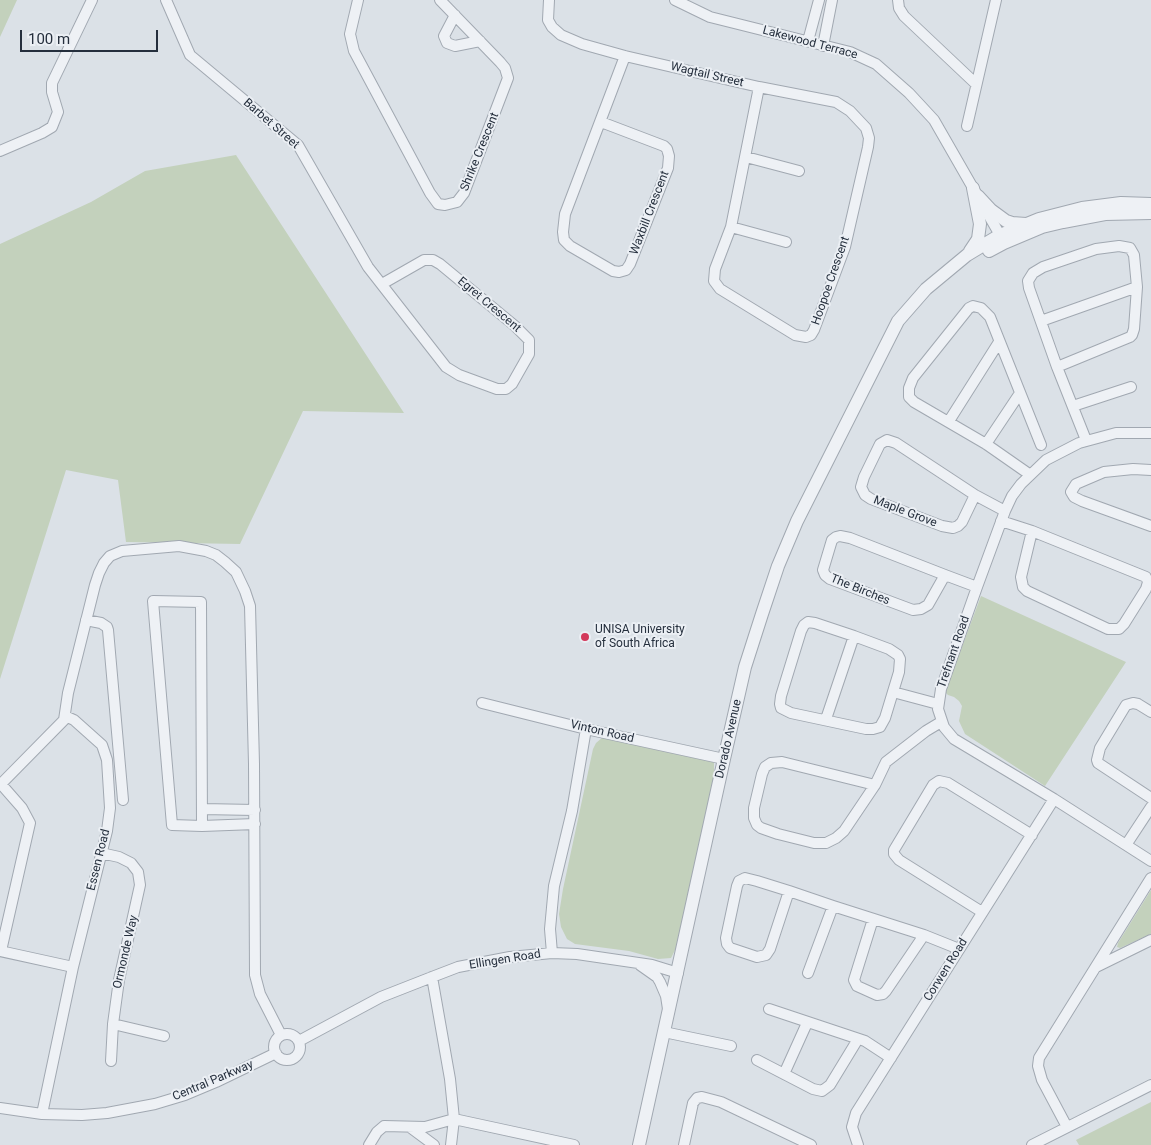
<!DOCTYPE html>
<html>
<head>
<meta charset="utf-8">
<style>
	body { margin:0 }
	#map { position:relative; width:1151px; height:1145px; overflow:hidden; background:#dbe1e7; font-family:Roboto,sans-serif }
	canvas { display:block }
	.scale { position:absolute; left:20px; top:30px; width:138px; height:22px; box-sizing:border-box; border:2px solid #252f3d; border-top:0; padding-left:6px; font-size:15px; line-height:18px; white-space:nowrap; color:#252f3d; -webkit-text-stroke:4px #ebeff4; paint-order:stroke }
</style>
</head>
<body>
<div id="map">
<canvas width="1151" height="1145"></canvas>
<div class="scale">100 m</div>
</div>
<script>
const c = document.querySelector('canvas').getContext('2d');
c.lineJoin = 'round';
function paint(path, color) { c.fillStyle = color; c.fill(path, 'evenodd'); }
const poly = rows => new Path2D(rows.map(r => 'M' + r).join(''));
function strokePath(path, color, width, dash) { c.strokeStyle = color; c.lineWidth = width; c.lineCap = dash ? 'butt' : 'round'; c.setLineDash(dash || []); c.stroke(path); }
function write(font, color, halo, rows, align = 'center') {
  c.font = font + ' Roboto,sans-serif'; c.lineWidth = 4; c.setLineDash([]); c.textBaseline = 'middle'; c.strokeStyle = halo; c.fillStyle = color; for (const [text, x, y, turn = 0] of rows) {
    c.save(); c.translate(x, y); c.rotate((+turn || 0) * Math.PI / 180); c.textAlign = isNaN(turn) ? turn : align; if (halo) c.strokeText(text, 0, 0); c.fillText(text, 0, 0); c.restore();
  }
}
paint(poly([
	[0,0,17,0,0,37],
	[236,155,404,413,303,411,240,544,126,542,118,480,66,470,0,679,0,244,91,202,145,171],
	[981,596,1126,662,1045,786,965,734,959,721,962,706,959,701,954,697,948,695,945,692],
	[603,737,710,759,714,763,714,777,676,948,671,958,658,959,629,951,575,944,567,939,561,927,559,914,563,889,593,749,596,743],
	[1151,890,1151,934,1120,948,1117,947,1118,943],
	[1151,1102,1151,1145,1079,1145,1076,1140]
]), '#c3d1bc');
const minor = poly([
	[166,0,190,55,298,145,368,267,446,367,459,375,497,389,506,389,512,384,529,354,529,340,515,326,440,264,433,260,424,260,382,284],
	[358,0,350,34,354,51,430,193,438,204,445,205,457,202,464,193,508,78,505,68,500,62,440,0],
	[549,0,548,20,552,27,561,35,582,44,625,56,759,87,836,102,850,111,866,128,869,138,868,147,845,247,814,330,811,335,806,337,795,335,720,289,714,281,715,269,731,227,759,87],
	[675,0,710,17,850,52,876,64,909,93,934,120,1004,242],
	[898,0,899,8,904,16,976,84],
	[455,15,444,36,447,43,455,46,480,41],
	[808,41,819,0],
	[823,46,832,0],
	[601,122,664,146,667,149,669,156,668,168,630,264,626,270,619,272,613,271,570,246,564,240,563,232,565,214,625,56],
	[967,126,996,0],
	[0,151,42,133,52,127,58,112,52,92,52,83,92,0],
	[746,157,799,171],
	[731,227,786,242],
	[1041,321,1137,287],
	[1057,367,1130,337,1132,335,1134,329,1137,287,1134,255,1130,248,1119,246,1096,249,1043,267,1033,273,1028,281,1029,288,1057,367,1086,440],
	[1073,406,1131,387],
	[949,421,999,342],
	[1151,433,1116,433,1079,443,1046,460,1021,484,1012,496,1005,511,977,587,941,689,938,709,944,727,954,739,1054,799,1151,861],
	[986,444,1020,393],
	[1151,470,1133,469,1104,472,1076,484,1071,492,1074,497,1082,501,1151,526],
	[1029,474,986,444,914,402,909,397,909,388,913,378,969,308,973,306,981,308,990,317,1041,445],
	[975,495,962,522,958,526,953,528,942,526,871,499,865,495,861,487,864,477,880,444,887,440,896,443,975,495,1005,511],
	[1001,521,1032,531,1146,577,1148,582,1146,589,1124,624,1119,629,1108,629,1027,591,1023,587,1021,577,1032,531],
	[945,575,928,605,921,609,913,610,830,579,825,575,823,570,832,540,836,537,840,536,850,538,945,575,977,587],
	[86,620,101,623,107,627,108,630,123,800],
	[808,622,815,623,854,636,889,649,898,655,900,659,899,672,885,718,880,727,873,729,866,729,791,713,781,708,780,704,781,696,801,631,804,625,808,622],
	[893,692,938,704],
	[482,703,586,729,724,759],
	[1151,712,1138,704,1133,703,1126,705,1100,748,1097,760,1098,763,1151,798],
	[826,719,854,636],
	[1,784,22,808,30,823,1,951],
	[0,785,64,720,68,693,95,585,99,573,104,563,110,556,122,551,179,546,206,551,216,555,225,562,236,572,245,591,250,606,254,764,255,975,260,994,281,1035],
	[875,785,782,762,771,763,765,767,762,774,754,808,754,818,757,825,761,828,778,834,814,843,826,843,836,838,844,831,875,785,886,762,926,731,941,722],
	[202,809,255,810],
	[202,826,201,602,153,601,172,825,202,826,255,824],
	[1126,845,1151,807],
	[101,853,119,857,131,863,138,872,140,885,119,980,113,1024,164,1036],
	[789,891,770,949,766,955,757,957,730,948,727,944,726,938,737,886,739,881,745,878,757,881,789,891,833,906,924,935,959,949],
	[982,912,899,860,894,854,894,850,933,785,939,781,948,783,1032,835],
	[873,919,854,980,857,986,877,995,883,994,886,991,924,935],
	[0,951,73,967],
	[552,953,550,929,554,886,572,811,586,729],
	[640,965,657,977,660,982,666,996,668,1009],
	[1096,967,1151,940],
	[808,973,833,906],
	[432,977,450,1079,454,1119,451,1145],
	[769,1009,865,1041,891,1058],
	[664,1032,731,1046],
	'274 1047a13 13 0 1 1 26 0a13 13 0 1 1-26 0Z',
	[299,1041,381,997,432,977,458,967,510,957,552,953,577,954,652,965,678,973],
	[757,1060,813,1089,822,1091,830,1085,858,1039],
	[111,1061,113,1024],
	[784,1074,807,1023],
	[0,1108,42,1114,82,1115,107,1113,155,1104,185,1095,216,1082,276,1053],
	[42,1114,73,967,107,831,110,808,107,760,102,745,74,720,65,716],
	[1067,1127,1042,1080,1038,1066,1039,1058,1151,878],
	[411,1128,434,1145],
	[369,1145,377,1132,384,1126,425,1127,454,1119,574,1145],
	[684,1145,693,1103,697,1098,702,1097,721,1102,811,1145],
	[858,1145,852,1127,856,1113,1054,799],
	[1032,1145,1151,1085]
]);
const tertiary = poly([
	[978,196,991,210,1006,221,1012,223,1026,224],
	[970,251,978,239,980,224,973,188],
	[989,251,1004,243,1042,227,1063,222,1105,214,1151,213],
	[639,1145,724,759,745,667,762,614,778,566,797,521,898,321,926,289,967,255,1000,235,1039,219,1082,208,1121,203,1151,204]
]);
strokePath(minor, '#a1a8b1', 12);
strokePath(tertiary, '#a1a8b1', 14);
strokePath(minor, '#eef1f5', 10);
strokePath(tertiary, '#eef1f5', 12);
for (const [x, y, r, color] of [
	[585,637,5,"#d3395b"]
]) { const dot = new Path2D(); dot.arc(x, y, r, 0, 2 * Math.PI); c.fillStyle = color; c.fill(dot); strokePath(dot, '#ebeff4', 2); }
write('12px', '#252f3d', '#ebeff4', [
	["Lakewood Terrace",810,43,15],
	["Wagtail Street",707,75,13],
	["Barbet Street",271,124,41],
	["Shrike Crescent",480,152,-68],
	["Waxbill Crescent",650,213,-69],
	["Hoopoe Crescent",831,281,-71],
	["Egret Crescent",489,305,40],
	["Maple Grove",905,512,21],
	["The Birches",860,590,22],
	["Trefnant Road",954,652,-71],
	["Vinton Road",602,732,13],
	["Dorado Avenue",729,739,-77],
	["Essen Road",99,860,-76],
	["Ormonde Way",126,952,-77],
	["Ellingen Road",505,960,-9],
	["Corwen Road",946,970,-58],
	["Central Parkway",213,1081,-23]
]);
write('12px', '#252f3d', '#ebeff4', [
	["UNISA University",595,630],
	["of South Africa",595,644]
], 'left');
</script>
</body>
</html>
